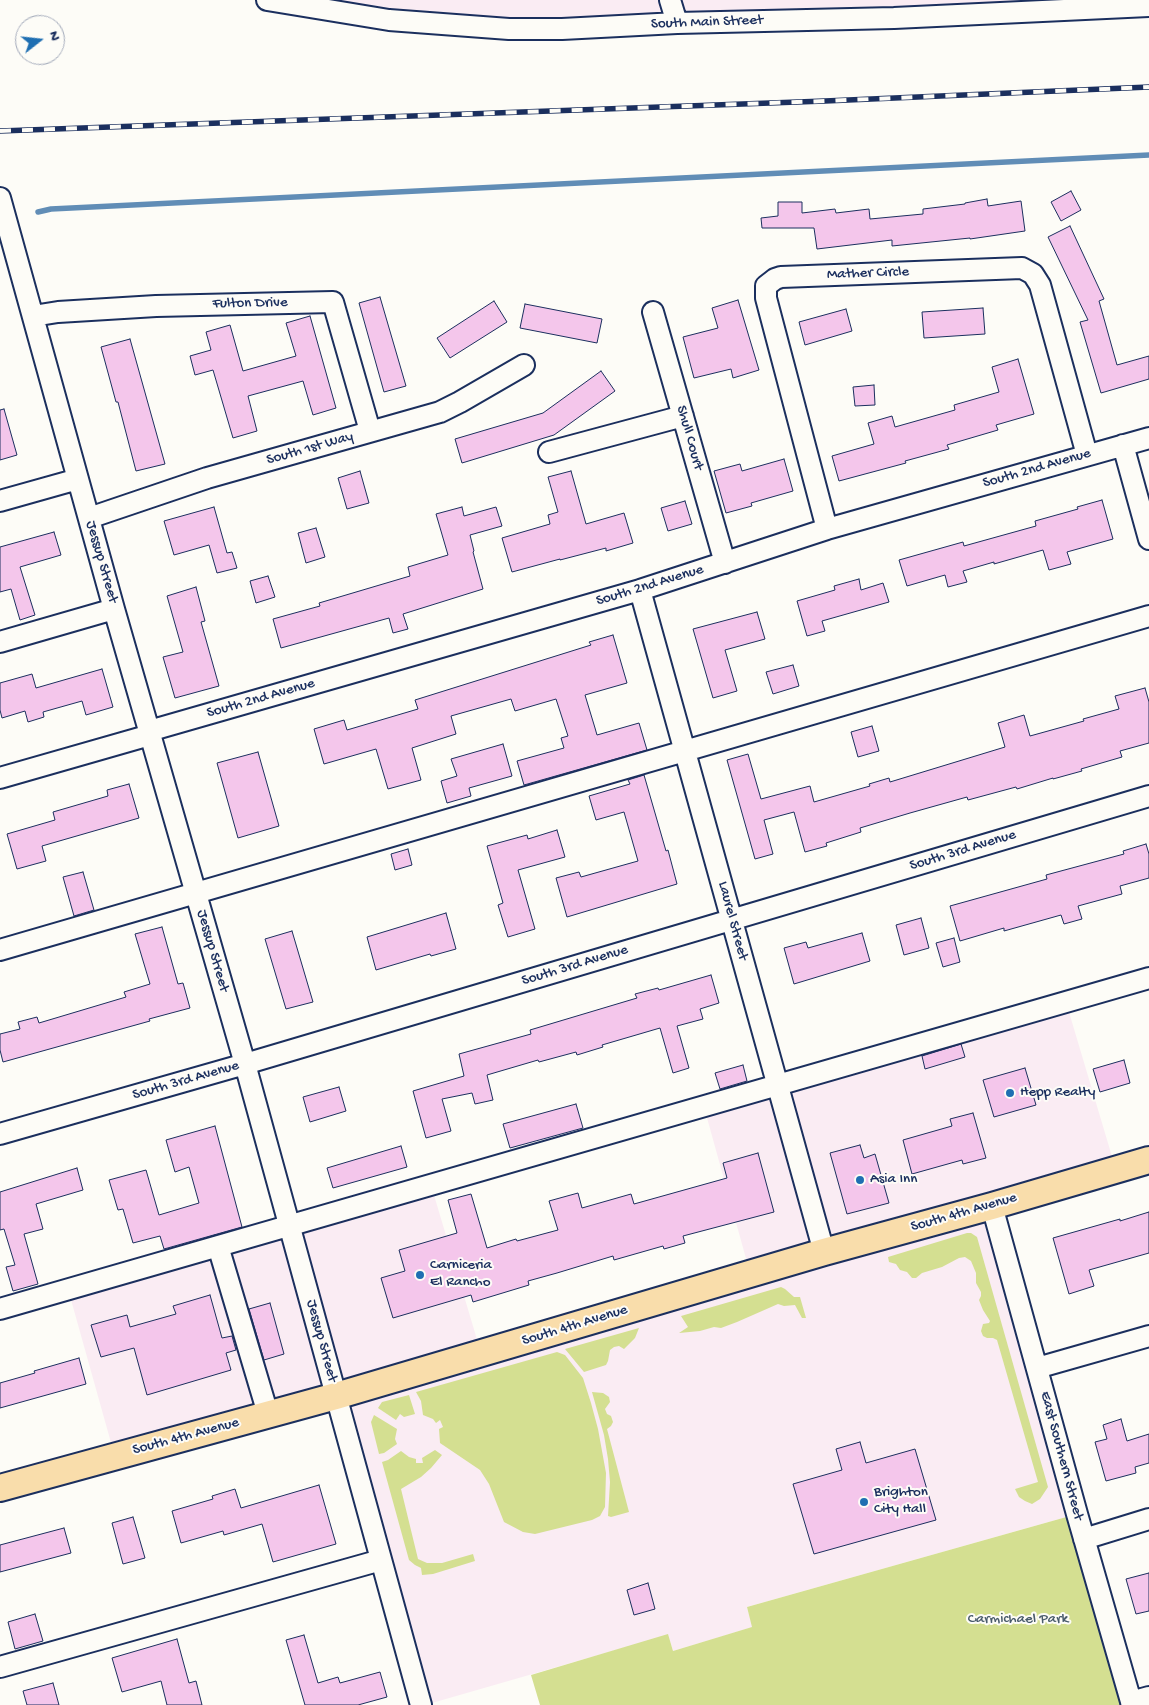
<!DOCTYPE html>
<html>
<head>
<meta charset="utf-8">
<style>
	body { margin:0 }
	#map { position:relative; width:1149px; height:1705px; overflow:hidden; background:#fdfcf7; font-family:"Gochi Hand",sans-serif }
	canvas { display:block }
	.north { position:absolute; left:15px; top:15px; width:50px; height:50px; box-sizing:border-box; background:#fdfcf7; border:1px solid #a3aaba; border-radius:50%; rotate:74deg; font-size:14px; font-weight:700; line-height:20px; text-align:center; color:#1b2f5e }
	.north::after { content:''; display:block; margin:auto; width:18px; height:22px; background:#1f6fb2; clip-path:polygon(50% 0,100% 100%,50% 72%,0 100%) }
</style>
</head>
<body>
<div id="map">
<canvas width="1149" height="1705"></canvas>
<div class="north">N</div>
</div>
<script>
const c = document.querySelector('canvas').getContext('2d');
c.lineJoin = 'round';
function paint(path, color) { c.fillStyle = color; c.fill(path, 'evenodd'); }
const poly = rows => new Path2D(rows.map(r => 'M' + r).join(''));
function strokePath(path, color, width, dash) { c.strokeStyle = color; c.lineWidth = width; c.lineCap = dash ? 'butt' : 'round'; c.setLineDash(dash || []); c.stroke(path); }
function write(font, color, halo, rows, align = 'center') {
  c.font = font + ' "Gochi Hand",sans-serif'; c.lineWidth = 4; c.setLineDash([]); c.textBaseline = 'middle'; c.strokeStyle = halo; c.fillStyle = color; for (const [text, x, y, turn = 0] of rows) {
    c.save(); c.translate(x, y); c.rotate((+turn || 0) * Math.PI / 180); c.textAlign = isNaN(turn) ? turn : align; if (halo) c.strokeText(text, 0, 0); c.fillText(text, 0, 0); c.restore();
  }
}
paint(poly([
	[266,0,1124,0,569,28],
	[1066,1002,1116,1170,992,1206,1077,1514,747,1607,753,1627,673,1651,668,1635,425,1705,336,1396,115,1457,68,1289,431,1185,481,1353,750,1273,704,1107]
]), '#faecf3');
paint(poly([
	[967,1233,971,1233,977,1237,1048,1487,1040,1499,1032,1504,1025,1501,1019,1497,1015,1489,1038,1482,997,1340,993,1338,987,1338,983,1336,981,1331,983,1324,989,1323,990,1321,983,1310,979,1300,981,1296,981,1292,976,1283,976,1273,971,1261,965,1257,959,1258,942,1267,922,1273,916,1278,912,1278,907,1272,900,1270,896,1264,889,1262,888,1257],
	[781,1287,785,1289,794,1297,800,1297,806,1318,802,1318,795,1305,784,1306,778,1304,737,1322,721,1328,714,1327,700,1331,679,1333,688,1327,681,1316],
	[639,1328,635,1338,624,1349,619,1346,614,1347,610,1350,608,1361,606,1365,584,1372,565,1349],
	[557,1352,565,1355,583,1378,591,1403,598,1429,606,1473,605,1507,600,1516,592,1520,535,1534,523,1532,504,1522,489,1484,480,1470,440,1443,439,1429,443,1427,440,1420,436,1423,433,1419,423,1415,421,1401,416,1392],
	[592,1392,603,1393,609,1397,610,1402,605,1409,607,1414,611,1416,613,1422,611,1426,607,1429,629,1512,611,1517,608,1516,610,1482,608,1459,604,1435],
	[409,1395,415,1414,404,1417,400,1414,396,1420,378,1408,382,1402],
	[374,1415,397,1429,395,1439,397,1444,384,1453,379,1454,371,1422],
	[435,1450,442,1455,431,1468,421,1477,401,1489,418,1559,427,1563,442,1563,473,1554,475,1561,433,1574,422,1575,421,1568,415,1565,409,1560,382,1462,388,1460,401,1451,409,1457,416,1459,416,1463,423,1463,422,1458],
	[1077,1514,1131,1705,540,1705,531,1675,668,1634,673,1651,752,1627,747,1607]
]), '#d4df91');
strokePath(poly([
	[38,212,51,209,1149,155]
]), '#618db6', 5.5);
const building = poly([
	[1071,191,1081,210,1061,221,1051,202,1071,191],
	[987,199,988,206,1021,201,1025,231,970,239,970,238,892,246,892,240,817,249,814,228,762,228,761,218,778,216,778,202,802,202,802,213,835,209,836,213,869,209,870,219,923,214,923,209,965,204,965,203,987,199],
	[1070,226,1104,299,1099,301,1117,365,1149,356,1149,379,1101,393,1080,322,1088,320,1048,237,1070,226],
	[380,297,406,386,384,392,359,303,380,297],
	[738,300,759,370,733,378,731,369,694,378,683,337,718,328,712,308,738,300],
	[494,301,507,322,450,358,437,338,494,301],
	[525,304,602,319,597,343,520,328,525,304],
	[983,308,985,334,924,338,922,312,983,308],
	[846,309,852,331,805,345,799,322,846,309],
	[310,316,336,408,313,415,303,381,248,396,257,431,233,438,213,370,195,375,190,356,211,350,206,332,230,325,243,371,296,356,286,323,310,316],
	[130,339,165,464,136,471,118,402,116,402,101,347,130,339],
	[1018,359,1034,414,996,425,998,430,947,445,949,449,905,461,906,463,839,481,832,456,874,444,868,423,892,416,895,427,955,410,954,405,999,392,992,367,1018,359],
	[601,371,615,391,554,435,462,463,455,439,543,413,601,371],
	[874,385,875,405,855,406,853,387,874,385],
	[4,409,17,455,0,460,0,410,4,409],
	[784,459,793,491,751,503,752,506,726,513,714,471,740,464,742,471,784,459],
	[360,471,369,503,347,509,338,478,360,471],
	[571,471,586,524,624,513,633,543,606,551,606,548,560,560,560,559,512,572,502,538,550,524,548,515,558,512,548,477,571,471],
	[1102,500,1113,539,1067,552,1071,564,1049,570,1043,550,994,564,994,562,963,571,967,582,948,587,945,575,907,586,899,560,963,542,964,546,1036,526,1035,521,1078,509,1077,507,1102,500],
	[685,501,692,524,668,531,661,508,685,501],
	[214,507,227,553,232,552,237,568,217,573,209,545,174,555,164,521,214,507],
	[462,507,464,516,496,507,502,526,470,535,474,551,473,552,483,589,403,614,408,629,393,633,389,618,281,648,273,619,320,606,319,603,410,576,408,567,448,555,436,514,462,507],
	[316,528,325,557,306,563,298,533,316,528],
	[54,532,61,555,20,567,35,615,20,620,11,589,0,592,0,547,54,532],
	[268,576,275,597,256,603,250,581,268,576],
	[859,579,861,590,883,583,889,602,822,621,825,631,807,636,797,601,835,590,834,586,859,579],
	[196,587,205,621,201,622,219,686,175,698,163,657,183,652,167,596,196,587],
	[757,612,765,639,725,650,737,691,713,698,693,629,757,612],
	[613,635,627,683,585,695,595,728,597,735,639,723,647,750,524,785,517,761,564,748,561,738,568,736,556,699,515,711,511,699,451,716,456,734,412,748,421,780,388,789,376,749,324,764,314,729,344,720,347,730,418,709,415,700,591,645,589,642,613,635],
	[793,665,799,686,773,694,766,672,793,665],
	[102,669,113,707,86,715,82,701,43,712,44,717,28,722,25,711,2,718,0,710,0,683,32,674,36,688,102,669],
	[1145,688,1149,702,1149,743,1120,751,1122,757,1081,769,1082,771,1053,779,1053,778,1017,789,1016,787,968,800,967,797,910,813,860,828,861,832,826,843,827,846,805,852,794,812,764,820,773,854,755,859,727,760,748,754,761,799,810,786,814,802,870,786,869,784,889,778,890,782,1005,747,998,723,1024,715,1030,736,1084,721,1083,719,1119,709,1115,696,1145,688],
	[872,726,879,751,858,757,851,732,872,726],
	[503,744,512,776,469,788,471,796,447,803,441,781,457,776,451,759,503,744],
	[258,752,279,826,238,838,217,763,258,752],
	[644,775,666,851,668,850,677,884,567,917,556,878,579,872,581,877,638,861,624,812,596,820,589,796,630,784,628,780,644,775],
	[129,784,139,818,42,846,46,861,17,869,7,834,55,820,53,812,108,796,107,790,129,784],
	[557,830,565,857,518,870,535,929,508,937,498,905,503,903,487,846,527,835,528,839,557,830],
	[1146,844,1149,854,1149,878,1120,886,1122,894,1078,906,1082,919,1064,924,1061,915,1004,931,1004,928,960,941,950,906,1047,879,1046,875,1124,854,1123,851,1146,844],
	[408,849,412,865,395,870,391,854,408,849],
	[83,872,94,910,74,916,63,877,83,872],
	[446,913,456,949,431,956,430,954,376,970,367,937,446,913],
	[921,918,929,948,904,955,896,925,921,918],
	[162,927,178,984,183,983,190,1008,149,1019,150,1021,3,1062,0,1050,0,1034,20,1029,18,1022,37,1017,39,1023,126,997,124,992,150,984,135,934,162,927],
	[292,931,313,1002,286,1009,265,939,292,931],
	[862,933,870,961,794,984,784,948,806,942,808,948,862,933],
	[954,938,960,962,943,967,936,943,954,938],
	[711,975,719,1003,700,1009,703,1019,677,1026,689,1068,673,1073,660,1028,602,1045,603,1047,577,1055,576,1052,539,1062,538,1060,487,1075,493,1100,475,1104,472,1093,442,1099,451,1131,426,1138,413,1091,464,1076,459,1054,531,1034,530,1030,637,998,635,994,658,988,659,990,711,975],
	[961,1044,965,1057,925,1069,922,1056,961,1044],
	[1124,1060,1130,1083,1100,1092,1093,1069,1124,1060],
	[743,1065,747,1081,720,1089,715,1073,743,1065],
	[1025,1068,1036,1105,994,1117,983,1080,1025,1068],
	[339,1087,346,1111,310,1122,303,1097,339,1087],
	[576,1104,583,1128,510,1148,503,1124,576,1104],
	[973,1113,986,1158,963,1164,962,1160,912,1174,903,1140,952,1126,950,1119,973,1113],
	[215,1126,242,1227,164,1249,160,1236,133,1243,123,1209,118,1210,109,1180,146,1170,159,1215,199,1203,189,1167,175,1172,166,1140,215,1126],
	[860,1145,864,1158,875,1154,889,1203,847,1214,830,1153,860,1145],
	[401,1146,407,1167,333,1188,327,1168,401,1146],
	[758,1153,774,1212,683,1236,685,1243,664,1249,663,1246,614,1260,613,1256,557,1273,528,1281,529,1285,473,1302,471,1295,393,1318,381,1278,405,1271,399,1250,457,1233,448,1200,471,1194,487,1248,516,1239,517,1241,558,1230,549,1201,578,1193,582,1208,631,1194,634,1204,727,1178,723,1163,758,1153],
	[77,1168,83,1190,36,1204,43,1229,24,1234,38,1284,13,1291,6,1267,15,1265,4,1229,0,1230,0,1192,77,1168],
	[1149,1212,1149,1253,1089,1270,1094,1286,1069,1294,1053,1238,1120,1219,1120,1221,1149,1212],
	[210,1295,222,1338,232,1336,236,1350,226,1353,231,1370,147,1395,134,1348,101,1357,91,1325,127,1315,130,1327,176,1314,173,1306,210,1295],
	[270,1303,284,1354,264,1360,249,1309,270,1303],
	[79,1358,86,1384,0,1408,0,1383,35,1373,34,1371,79,1358],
	[1121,1419,1127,1441,1149,1434,1149,1463,1135,1467,1136,1473,1106,1481,1095,1442,1107,1439,1103,1425,1121,1419],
	[860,1442,866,1463,915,1449,936,1520,814,1554,793,1484,842,1470,836,1449,860,1442],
	[319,1485,336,1544,273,1562,262,1524,224,1535,223,1531,181,1543,172,1511,213,1499,212,1496,235,1489,241,1508,319,1485],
	[133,1517,145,1558,123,1564,112,1523,133,1517],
	[64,1528,71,1553,0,1572,0,1545,64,1528],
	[1149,1573,1149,1611,1136,1614,1126,1579,1149,1573],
	[648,1583,655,1609,634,1615,627,1590,648,1583],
	[35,1614,43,1641,15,1649,8,1622,35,1614],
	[304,1635,318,1683,338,1677,340,1683,380,1672,387,1697,358,1705,305,1705,286,1640,304,1635],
	[177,1639,189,1683,196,1681,202,1705,167,1705,161,1681,122,1692,112,1658,177,1639],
	[53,1683,59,1705,27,1705,23,1691,53,1683]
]);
paint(building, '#f4c6eb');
strokePath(building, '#1b2f5e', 1);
const minor = poly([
	[267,0,389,20,509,29,562,29,677,23,894,18,1149,6],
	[670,0,677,23],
	[0,198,114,609,245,1064,421,1705],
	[653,312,725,563],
	[33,316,58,312,156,306,333,302,370,431],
	[1123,445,1149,539],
	[549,452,683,416],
	[0,501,78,479],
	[89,518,207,478,440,412,460,402,524,365],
	[827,529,766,298,766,286,775,279,781,277,1022,268,1033,274,1040,285,1087,455],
	[640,590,824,1252],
	[0,642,114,609],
	[149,731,640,590,827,529,1149,438],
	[0,778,150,735],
	[0,950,1149,616],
	[0,1134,245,1064,1149,796],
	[992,1206,1077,1514,1132,1705],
	[218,1246,268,1414],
	[0,1309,1149,978],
	[1037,1368,1149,1336],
	[1084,1539,1149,1519],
	[0,1667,381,1560],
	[1131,1702,1149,1697]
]);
const major = poly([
	[0,1488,336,1396,824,1252,992,1206,1149,1160]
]);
strokePath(minor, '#1b2f5e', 24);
strokePath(major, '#1b2f5e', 30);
strokePath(minor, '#fdfcf7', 20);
strokePath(major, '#f9ddab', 26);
const rail = poly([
	[0,131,825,101,1149,87]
]);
strokePath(rail, '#1b2f5e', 5.5);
strokePath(rail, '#fdfcf7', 4, [11]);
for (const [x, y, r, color] of [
	[1010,1093,5,"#1f6fb2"],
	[860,1180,5,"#1f6fb2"],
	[420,1275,5,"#1f6fb2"],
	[864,1502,5,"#1f6fb2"]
]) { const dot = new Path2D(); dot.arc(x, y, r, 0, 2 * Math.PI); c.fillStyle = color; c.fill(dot); strokePath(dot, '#fdfcf7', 2); }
write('15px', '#1b2f5e', '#fdfcf7', [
	["South Main Street",707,23,-2],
	["Mather Circle",868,274,-2],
	["Fulton Drive",250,304,-1],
	["Shull Court",689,438,74],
	["South 1st Way",310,449,-16],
	["South 2nd Avenue",1037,469,-16],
	["Jessup Street",101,562,74],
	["South 2nd Avenue",650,586,-17],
	["South 2nd Avenue",261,699,-16],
	["South 3rd Avenue",963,851,-17],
	["Laurel Street",732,921,75],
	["Jessup Street",212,951,74],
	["South 3rd Avenue",575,966,-17],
	["South 3rd Avenue",186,1081,-16],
	["South 4th Avenue",964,1213,-16],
	["South 4th Avenue",575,1326,-17],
	["Jessup Street",321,1341,75],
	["South 4th Avenue",186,1437,-15],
	["East Southern Street",1061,1456,75]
]);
write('15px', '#1b2f5e', '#fdfcf7', [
	["Hepp Realty",1020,1093],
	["Asia Inn",870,1180],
	["Carniceria",430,1266],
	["El Rancho",430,1283],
	["Brighton",874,1493],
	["City Hall",874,1510]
], 'left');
write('15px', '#495b6b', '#fdfcf7', [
	["Carmichael Park",1018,1620]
]);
</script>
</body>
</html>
